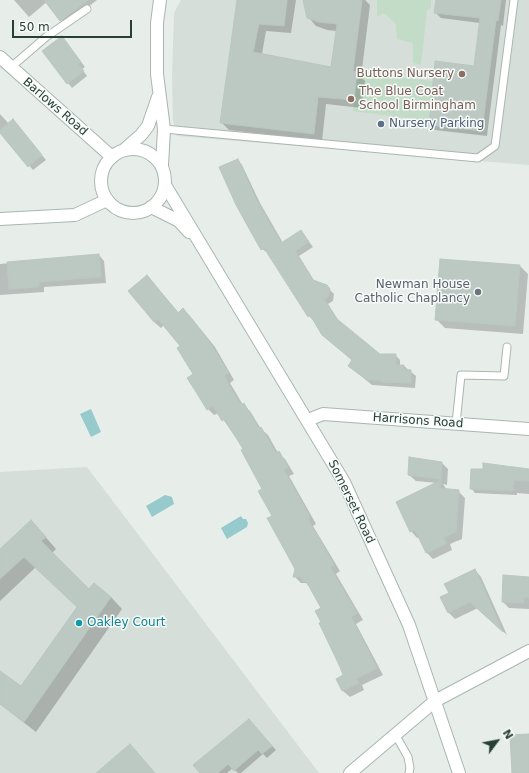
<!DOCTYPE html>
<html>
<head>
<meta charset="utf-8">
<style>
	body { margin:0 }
	#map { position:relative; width:529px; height:773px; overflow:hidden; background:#e7eeea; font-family:"DejaVu Sans",sans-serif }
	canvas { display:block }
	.north { position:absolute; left:477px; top:721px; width:40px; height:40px; -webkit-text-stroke:3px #f7fbf9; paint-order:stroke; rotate:58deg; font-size:11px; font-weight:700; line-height:16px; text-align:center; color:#273f36 }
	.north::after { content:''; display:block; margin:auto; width:14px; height:18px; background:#273f36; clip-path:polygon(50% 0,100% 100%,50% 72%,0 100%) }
	.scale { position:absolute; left:12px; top:20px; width:120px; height:18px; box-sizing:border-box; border:2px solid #273f36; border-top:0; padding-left:5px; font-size:12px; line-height:14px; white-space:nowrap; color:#273f36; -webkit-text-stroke:3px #f7fbf9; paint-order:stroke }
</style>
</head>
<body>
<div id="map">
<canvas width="529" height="773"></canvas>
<div class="north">N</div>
<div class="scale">50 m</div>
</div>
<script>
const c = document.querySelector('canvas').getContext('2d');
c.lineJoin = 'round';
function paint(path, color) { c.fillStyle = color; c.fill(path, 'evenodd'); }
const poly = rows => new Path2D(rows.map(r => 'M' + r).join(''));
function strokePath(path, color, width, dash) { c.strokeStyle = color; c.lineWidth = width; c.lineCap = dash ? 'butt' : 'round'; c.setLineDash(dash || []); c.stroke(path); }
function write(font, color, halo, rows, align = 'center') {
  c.font = font + ' "DejaVu Sans",sans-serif'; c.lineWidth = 3; c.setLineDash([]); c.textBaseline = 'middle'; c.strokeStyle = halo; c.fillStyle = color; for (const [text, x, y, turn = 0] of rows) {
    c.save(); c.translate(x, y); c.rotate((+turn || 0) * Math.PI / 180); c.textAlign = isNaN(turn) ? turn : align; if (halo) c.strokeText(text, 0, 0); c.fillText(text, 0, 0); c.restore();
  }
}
paint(poly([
	[181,0,529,0,529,165,177,136,173,121,172,77,174,13],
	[87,467,319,773,0,773,0,472]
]), '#d5ded9');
paint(poly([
	[377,0,431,0,431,8,427,10,421,65,413,63,413,43,397,39,396,24,384,13,377,17],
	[357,72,433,81,429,121,353,111]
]), '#c3dcc7');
paint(poly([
	[91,409,101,432,91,437,80,414],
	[165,495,172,497,174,504,152,517,146,506],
	[241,516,243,519,246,519,248,523,247,527,227,539,221,528]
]), '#96cacc');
paint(poly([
	[14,0,47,0,48,1,29,17],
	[54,0,97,0,65,25,49,4],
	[238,0,296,0,291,33,266,31,262,54,332,68,337,31,327,30,316,26,308,17,304,0,365,0,370,5,361,77,365,81,362,108,326,104,322,141,229,130,221,122],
	[437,0,506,0,503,26,501,25,487,136,435,130,430,124,475,67,480,23,441,18,435,12],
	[62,37,85,67,82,69,87,76,72,88,68,83],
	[0,114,9,124,17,125,46,160,33,170,0,131],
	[238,160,242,165,260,203,283,243,301,231,313,247,299,256,315,282,326,286,334,294,333,301,328,304,340,323,379,355,395,355,400,360,400,366,404,366,416,376,415,388,372,385,349,366,352,360,309,316,268,253,262,249],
	[99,255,104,261,106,283,44,287,44,292,0,295,0,264],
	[520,266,528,274,523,334,445,328,436,319],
	[147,276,179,313,183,310,190,316,215,347,234,380,230,383,243,405,250,411,261,429,268,435,278,453,285,459,294,474,289,476,316,524,313,526,340,571,336,574,363,620,356,624,383,675,362,685,364,690,350,697,343,691,338,679,344,676,322,622,322,608,311,588,306,583,301,583,295,577,296,569,264,489,244,450,219,413,214,415,208,409,181,346,164,325,161,328,154,322],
	[442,463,448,469,447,485,443,484,447,490,458,491,465,498,462,539,450,544,452,550,433,559,426,552,420,537,417,538,411,531,437,483,416,481,409,475],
	[529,470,529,494,517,493,517,495,475,493,471,488],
	[42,533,56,549,52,553,89,590,111,597,122,609,36,732,0,704,0,672,21,687,78,607,36,567,0,601,0,550],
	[475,570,481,577,507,635,478,608,455,619,448,612,450,594],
	[529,578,529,609,509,608,503,602],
	[253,725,276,750,267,758,263,754,241,773,238,773,233,768,227,773,202,773]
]), '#0003');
const building = poly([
	[44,0,88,0,60,21,44,0],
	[237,0,287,0,284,26,259,24,253,52,331,67,337,24,318,22,307,18,303,0,362,0,353,71,357,72,354,100,318,97,314,134,220,123,237,0],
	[436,0,501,0,498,21,496,20,482,131,429,125,435,61,474,66,480,18,434,13,436,0],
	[62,36,81,62,78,64,84,71,67,84,42,51,62,36],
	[13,119,42,155,28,167,0,133,0,130,13,119],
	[238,159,255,197,281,243,301,230,309,242,295,251,313,280,327,285,330,289,328,297,324,299,337,319,380,354,396,354,396,365,404,365,403,369,411,370,411,383,381,382,381,380,367,380,348,366,352,360,322,335,310,315,308,317,264,248,261,250,236,205,219,167,238,159],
	[99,254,101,277,39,282,39,287,9,289,7,262,99,254],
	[440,259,520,265,515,326,435,320,440,259],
	[147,275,178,313,183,308,208,340,229,373,224,376,241,405,244,403,259,429,261,427,276,453,279,451,288,467,284,470,310,517,308,519,334,565,330,567,357,613,351,617,377,668,356,679,359,683,342,691,336,679,343,675,340,667,319,623,321,622,315,611,321,608,306,581,304,582,300,577,293,577,295,569,267,518,272,516,258,491,262,489,241,450,243,449,225,419,222,421,213,406,207,410,196,392,187,378,193,374,177,348,180,346,158,319,154,322,128,291,147,275],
	[409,457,442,462,441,479,408,475,409,457],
	[483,463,529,469,529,481,514,480,513,491,470,489,471,469,483,469,483,463],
	[441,480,440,488,459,490,456,532,444,537,446,544,426,553,415,530,410,532,396,502,441,480],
	[31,520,46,537,41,541,89,589,94,583,111,597,24,722,0,704,0,671,21,686,77,607,24,557,0,579,0,549,31,520],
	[475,569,503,632,470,602,448,613,440,597,449,593,444,584,475,569],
	[503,575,529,577,529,598,524,597,524,603,502,602,503,575],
	[249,719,272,746,262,754,258,750,234,771,228,764,218,773,200,773,193,765,249,719],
	[529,734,529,773,512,773,510,735,529,734],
	[130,744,155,773,96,773,130,744]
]);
paint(building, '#bcc9c3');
strokePath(building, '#bac7c0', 1);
const service = poly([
	[10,68,46,37,87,9],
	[164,129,478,158,495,146,514,0],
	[456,424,461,375,504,376,507,347],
	[395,734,408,757,410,768,409,773]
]);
const minor = poly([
	[0,57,112,157],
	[0,219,75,215,107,200],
	[308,420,323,414,529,429]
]);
const tertiary = poly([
	[160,0,157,23,157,74,164,129,162,165],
	[125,149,141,135,148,126,158,97],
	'101 181a32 32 0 1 1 64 0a32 32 0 1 1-64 0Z',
	[165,185,344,482,409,625,459,773],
	[151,207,179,221,189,232],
	[350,773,435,701,529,651]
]);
strokePath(service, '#aab6b0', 9);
strokePath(minor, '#aab6b0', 14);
strokePath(tertiary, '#aab6b0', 14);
strokePath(service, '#fff', 7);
strokePath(minor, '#fff', 12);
strokePath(tertiary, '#fff', 12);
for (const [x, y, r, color] of [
	[462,74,4,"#8d6e63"],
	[351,99,4,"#8d6e63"],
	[381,124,4,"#5c6f8a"],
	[478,292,4,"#6b7280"],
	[79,623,4,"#0f9aa8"]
]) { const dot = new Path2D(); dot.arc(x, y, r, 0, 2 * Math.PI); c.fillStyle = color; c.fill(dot); strokePath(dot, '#f7fbf9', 1.5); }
write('12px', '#785e54', '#f7fbf9', [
	["Buttons Nursery",454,74],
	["The Blue Coat",359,92,"left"],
	["School Birmingham",359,106,"left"]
], 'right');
write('12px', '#273f36', '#f7fbf9', [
	["Barlows Road",55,107,41],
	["Harrisons Road",418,421,4],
	["Somerset Road",351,502,64]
]);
write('12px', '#4e5e75', '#f7fbf9', [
	["Nursery Parking",389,124]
], 'left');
write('12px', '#5b616d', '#f7fbf9', [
	["Newman House",470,285],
	["Catholic Chaplancy",470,299]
], 'right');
write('12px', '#0d838f', '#f7fbf9', [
	["Oakley Court",87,623]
], 'left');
</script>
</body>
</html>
